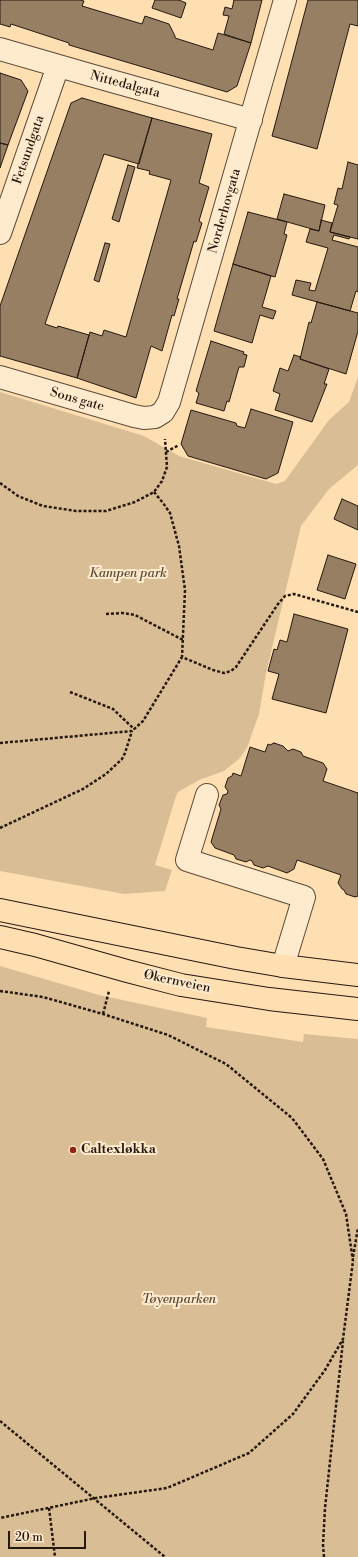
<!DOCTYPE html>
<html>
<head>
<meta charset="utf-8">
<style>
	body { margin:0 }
	#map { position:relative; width:358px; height:1557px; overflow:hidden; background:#fedfb1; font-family:"Libre Bodoni",serif }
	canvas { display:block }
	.scale { position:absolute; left:8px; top:1531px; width:78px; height:18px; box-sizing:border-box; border:2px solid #25180f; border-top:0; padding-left:5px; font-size:12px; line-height:14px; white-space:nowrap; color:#25180f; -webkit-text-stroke:3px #feeacc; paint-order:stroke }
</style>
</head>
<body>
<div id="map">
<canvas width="358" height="1557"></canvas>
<div class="scale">20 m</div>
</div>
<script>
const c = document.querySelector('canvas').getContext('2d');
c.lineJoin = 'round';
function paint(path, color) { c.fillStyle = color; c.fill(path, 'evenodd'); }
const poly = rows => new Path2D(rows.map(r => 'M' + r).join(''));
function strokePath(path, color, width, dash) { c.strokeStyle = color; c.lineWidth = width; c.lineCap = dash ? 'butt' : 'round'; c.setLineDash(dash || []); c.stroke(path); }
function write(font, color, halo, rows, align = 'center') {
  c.font = font + ' "Libre Bodoni",serif'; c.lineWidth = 4; c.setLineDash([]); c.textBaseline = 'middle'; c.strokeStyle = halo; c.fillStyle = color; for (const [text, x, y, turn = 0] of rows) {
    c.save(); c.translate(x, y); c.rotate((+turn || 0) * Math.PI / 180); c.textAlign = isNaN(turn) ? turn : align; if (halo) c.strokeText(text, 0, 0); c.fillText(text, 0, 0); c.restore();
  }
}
paint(poly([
	[358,377,358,465,329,489,301,526,266,673,259,714,247,748,239,759,224,771,199,780,178,792,176,796,155,865,172,870,165,891,124,894,0,871,0,392,144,436,179,456,276,484,285,481,329,420,349,402],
	[0,966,99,995,207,1018,206,1027,303,1042,304,1034,358,1039,358,1557,0,1557]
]), '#d9bd95');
const building = poly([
	[0,0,80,0,84,1,82,6,142,24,145,16,169,24,175,36,175,38,213,50,218,33,251,43,237,86,227,92,69,45,69,43,11,24,10,27,0,24,0,0],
	[155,0,179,0,186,3,181,18,152,8,155,0],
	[234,0,262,0,251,43,224,34,229,16,223,15,225,7,232,9,234,0],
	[308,0,358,0,358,26,350,24,317,149,272,136,308,0],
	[0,73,21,80,28,91,8,145,0,143,0,73],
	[82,98,152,118,139,164,104,154,45,324,57,328,58,326,89,335,77,378,0,356,0,306,71,103,82,98],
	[152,118,212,134,199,183,209,187,199,221,202,223,196,242,194,241,177,299,179,299,174,316,172,315,162,351,151,346,136,398,77,378,90,332,102,336,104,330,126,337,171,180,149,174,150,171,137,168,152,118],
	[0,143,8,145,0,168,0,143],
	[348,162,358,165,358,239,330,232,338,205,334,204,338,188,342,189,348,162],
	[128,165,135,167,119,222,112,219,128,165],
	[284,194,325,205,319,231,277,219,284,194],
	[248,212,287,222,284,234,287,235,275,277,233,264,248,212],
	[321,220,332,223,330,232,350,237,349,239,334,235,332,240,358,247,358,292,356,291,350,311,292,295,296,280,311,283,309,290,315,291,328,248,306,242,310,229,319,231,321,220],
	[105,243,110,244,99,282,94,280,105,243],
	[233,264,271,276,262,307,276,311,273,319,260,315,252,343,214,331,233,264],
	[317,302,358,313,358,331,346,374,300,359,309,322,311,323,317,302],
	[211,341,244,352,243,354,247,355,244,367,239,367,229,402,227,401,224,411,196,403,199,393,196,391,211,341],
	[294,355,301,357,300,359,329,369,324,384,327,384,312,422,275,410,280,394,273,391,280,368,288,371,294,355],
	[251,409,293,422,278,473,266,479,188,456,181,444,191,410,236,423,237,426,245,428,251,409],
	[342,499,358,506,358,530,334,519,342,499],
	[328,555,356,564,345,599,317,590,328,555],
	[294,614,348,629,326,713,272,699,279,674,268,671,274,649,277,650,280,640,287,642,294,614],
	[274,743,283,746,288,751,293,749,301,752,303,756,323,763,327,769,323,781,358,793,358,896,355,897,346,894,344,890,342,889,338,883,341,875,297,860,294,869,287,873,268,866,263,868,254,865,252,861,250,860,246,862,236,859,234,855,215,848,211,842,221,809,219,805,223,795,227,794,228,791,225,787,228,778,232,776,233,773,241,776,250,747,265,752,268,744,270,745,274,743]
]);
paint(building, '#967f63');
strokePath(building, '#25180f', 1);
const minor = poly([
	[0,49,90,75,251,120],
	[0,233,58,66],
	[0,377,134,416,144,418,155,417,163,412,169,402,285,0],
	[207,795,187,860,304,897,283,966]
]);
const major = poly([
	[0,910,236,958,283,966,358,975],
	[0,937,35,945,127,971,181,985,269,999,358,1009]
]);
strokePath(minor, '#5b4a38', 24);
strokePath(major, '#25180f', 24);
strokePath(poly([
	[166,452,179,445],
	[0,483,18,496,43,506,76,511,106,511,135,502,154,492,162,481,167,467,165,439],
	[154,492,163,503,170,513,179,546,185,590,182,657,213,670,224,673,231,671,236,667,278,604,285,596,294,594,358,612],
	[106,614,123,613,135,615,183,640],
	[70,692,113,709,134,729],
	[0,743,132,731,143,721,182,657],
	[0,828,83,789,106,774,122,759,125,753,132,731],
	[0,991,43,997,103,1014,168,1035,226,1064,292,1118,323,1159,346,1214,353,1261,343,1339,325,1370,293,1414,249,1453,167,1488,96,1498,0,1518],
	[103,1014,109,991],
	[353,1257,358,1228],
	[0,1421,165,1557],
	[49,1508,55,1557],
	[324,1557,323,1545,325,1508,343,1341]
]), '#25180f', 2.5, [3, 2]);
strokePath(minor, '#feeacc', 22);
strokePath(major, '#fedfb1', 22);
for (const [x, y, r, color] of [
	[73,1150,4,"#8f2418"]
]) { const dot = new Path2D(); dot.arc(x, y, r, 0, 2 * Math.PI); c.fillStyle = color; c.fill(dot); strokePath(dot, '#feeacc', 1.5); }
write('13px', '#25180f', '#feeacc', [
	["Nittedalgata",125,85,15],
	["Fetsundgata",29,150,-71],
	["Norderhovgata",225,211,-74],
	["Sons gate",77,400,16],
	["Økernveien",177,982,12]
]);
write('italic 13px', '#5b4a37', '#feeacc', [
	["Kampen park",128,574],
	["Tøyenparken",179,1300]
]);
write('bold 13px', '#25180f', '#feeacc', [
	["Caltexløkka",81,1150]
], 'left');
</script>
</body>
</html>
